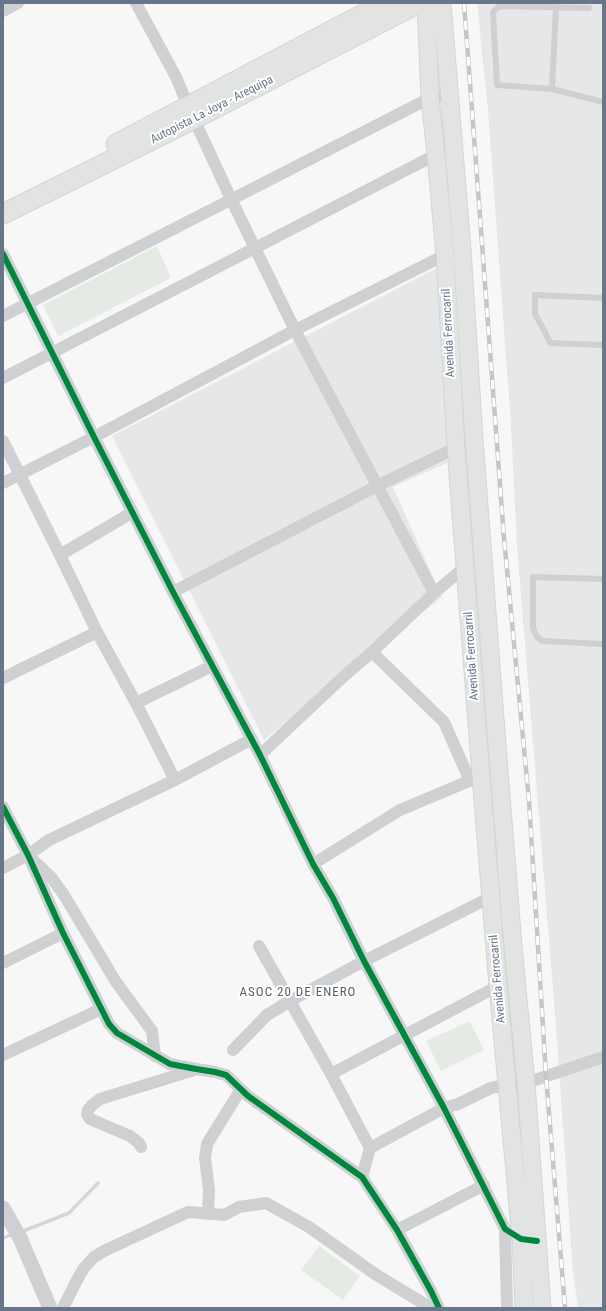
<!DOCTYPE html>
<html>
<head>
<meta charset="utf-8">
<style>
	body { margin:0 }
	#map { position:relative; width:606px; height:1311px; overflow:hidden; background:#f7f7f7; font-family:"Roboto Condensed",sans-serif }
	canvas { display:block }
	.frame { position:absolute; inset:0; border:4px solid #677688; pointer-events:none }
</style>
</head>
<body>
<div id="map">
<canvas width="606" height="1311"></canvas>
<div class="frame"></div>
</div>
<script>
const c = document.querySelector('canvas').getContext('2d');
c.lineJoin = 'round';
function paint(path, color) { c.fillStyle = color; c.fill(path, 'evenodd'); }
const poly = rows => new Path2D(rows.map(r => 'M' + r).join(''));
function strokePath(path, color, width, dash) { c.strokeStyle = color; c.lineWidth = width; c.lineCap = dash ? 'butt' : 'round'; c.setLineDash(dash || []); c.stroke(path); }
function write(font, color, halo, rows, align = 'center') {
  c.font = font + ' "Roboto Condensed",sans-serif'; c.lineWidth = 4; c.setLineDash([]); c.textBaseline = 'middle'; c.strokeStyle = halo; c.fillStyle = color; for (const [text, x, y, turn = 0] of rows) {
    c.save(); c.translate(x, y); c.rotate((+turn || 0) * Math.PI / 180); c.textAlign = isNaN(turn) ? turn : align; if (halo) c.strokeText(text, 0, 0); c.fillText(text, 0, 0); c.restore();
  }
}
paint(poly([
	[477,3,603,3,603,1308,578,1308,573,1273,556,1026,517,546,511,425,488,110],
	[439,267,447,463,393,487,442,597,264,740,112,436]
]), '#e6e7e8');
paint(poly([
	[157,246,171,278,58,336,43,305],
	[470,1021,484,1050,441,1071,426,1041],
	[319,1246,360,1276,343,1300,301,1270]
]), '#e6eae5');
strokePath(poly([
	[21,1232,69,1213,98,1183],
	[3,1238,13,1234]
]), '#d1d7db', 3.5);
const secondary = poly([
	[426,3,430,98,436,155,445,255,456,448,481,776,498,986,521,1239,524,1308],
	[442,3,462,249,474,439,498,758,513,946,526,1083,542,1308]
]);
const primary = poly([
	[116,144,384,3],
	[3,214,194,119,419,3]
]);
strokePath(secondary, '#d4d5d6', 19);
strokePath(primary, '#d3d4d5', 21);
strokePath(poly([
	[589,8,499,6,493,12,497,85,552,89,603,102],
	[552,89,556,7],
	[603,298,535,295,535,314,545,332,550,343,603,345],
	[603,579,533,577,533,628,537,637,542,641,603,644]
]), '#cfd0d2', 6);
strokePath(poly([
	[136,3,176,77,188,106,231,199,295,330,434,593],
	[3,11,18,3],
	[3,254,94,437,173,592,260,755,313,864,333,898,364,961,444,1108,505,1229,521,1239,526,1240],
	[3,316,430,98,449,94],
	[3,378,441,152],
	[3,441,60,555,97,632,136,703,175,780],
	[3,483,94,437,295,330,445,255,452,252],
	[60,555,133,512],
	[173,592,377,486,474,439],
	[372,652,444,722,470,781],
	[3,678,97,632],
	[136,703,212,666],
	[260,755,343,677,372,652,434,593,465,567],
	[3,807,28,855,63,933,109,1024,117,1033,170,1064,196,1069,215,1072,226,1075,248,1096,362,1177,397,1230,431,1291,439,1308],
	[32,859,51,877,64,895,116,982,152,1031,155,1056],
	[313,864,400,810,481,776],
	[3,868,28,855,49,840,175,780,252,739],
	[259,946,331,1074,370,1148,362,1177],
	[3,963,63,933],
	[233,1050,267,1015,290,1001,364,961,491,897],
	[3,1055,101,1009],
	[331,1074,498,986],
	[141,1147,139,1143,130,1136,90,1119,87,1114,88,1110,92,1105,100,1099,194,1070],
	[370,1148,444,1108,458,1104,491,1088,507,1085,526,1083,603,1057],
	[208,1214,209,1190,205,1158,207,1144,241,1089],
	[505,1229,507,1308],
	[397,1230,484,1185],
	[63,1308,77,1280,84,1268,94,1257,106,1250,188,1212,224,1215,239,1207,266,1203,309,1227,375,1274,431,1308]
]), '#cfd0d2', 12);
strokePath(poly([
	[3,1208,20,1238,50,1308]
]), '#cfd0d2', 15);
strokePath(secondary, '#e2e3e3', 17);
strokePath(primary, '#e2e3e3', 19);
const rail = poly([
	[464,3,504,538,529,801,546,1076,565,1308]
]);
strokePath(rail, '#c5c6c7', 4.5);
strokePath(rail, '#fff', 3, [9]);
strokePath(poly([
	[3,254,94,437,173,592,260,755,313,864,333,898,364,961,444,1108,505,1229,521,1239,537,1241],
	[3,807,28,855,63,933,109,1024,117,1033,170,1064,196,1069,215,1072,226,1075,248,1096,362,1177,397,1230,431,1291,439,1308]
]), '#00873e', 6);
write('12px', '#677688', '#fff', [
	["Autopista La Joya - Arequipa",212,110,-27],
	["Avenida Ferrocarril",449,333,-93],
	["Avenida Ferrocarril",472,656,-94],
	["Avenida Ferrocarril",498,979,-95]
]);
c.letterSpacing = '1px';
write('13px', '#55606c', '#fff', [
	["ASOC 20 DE ENERO",298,993]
]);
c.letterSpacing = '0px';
</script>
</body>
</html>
